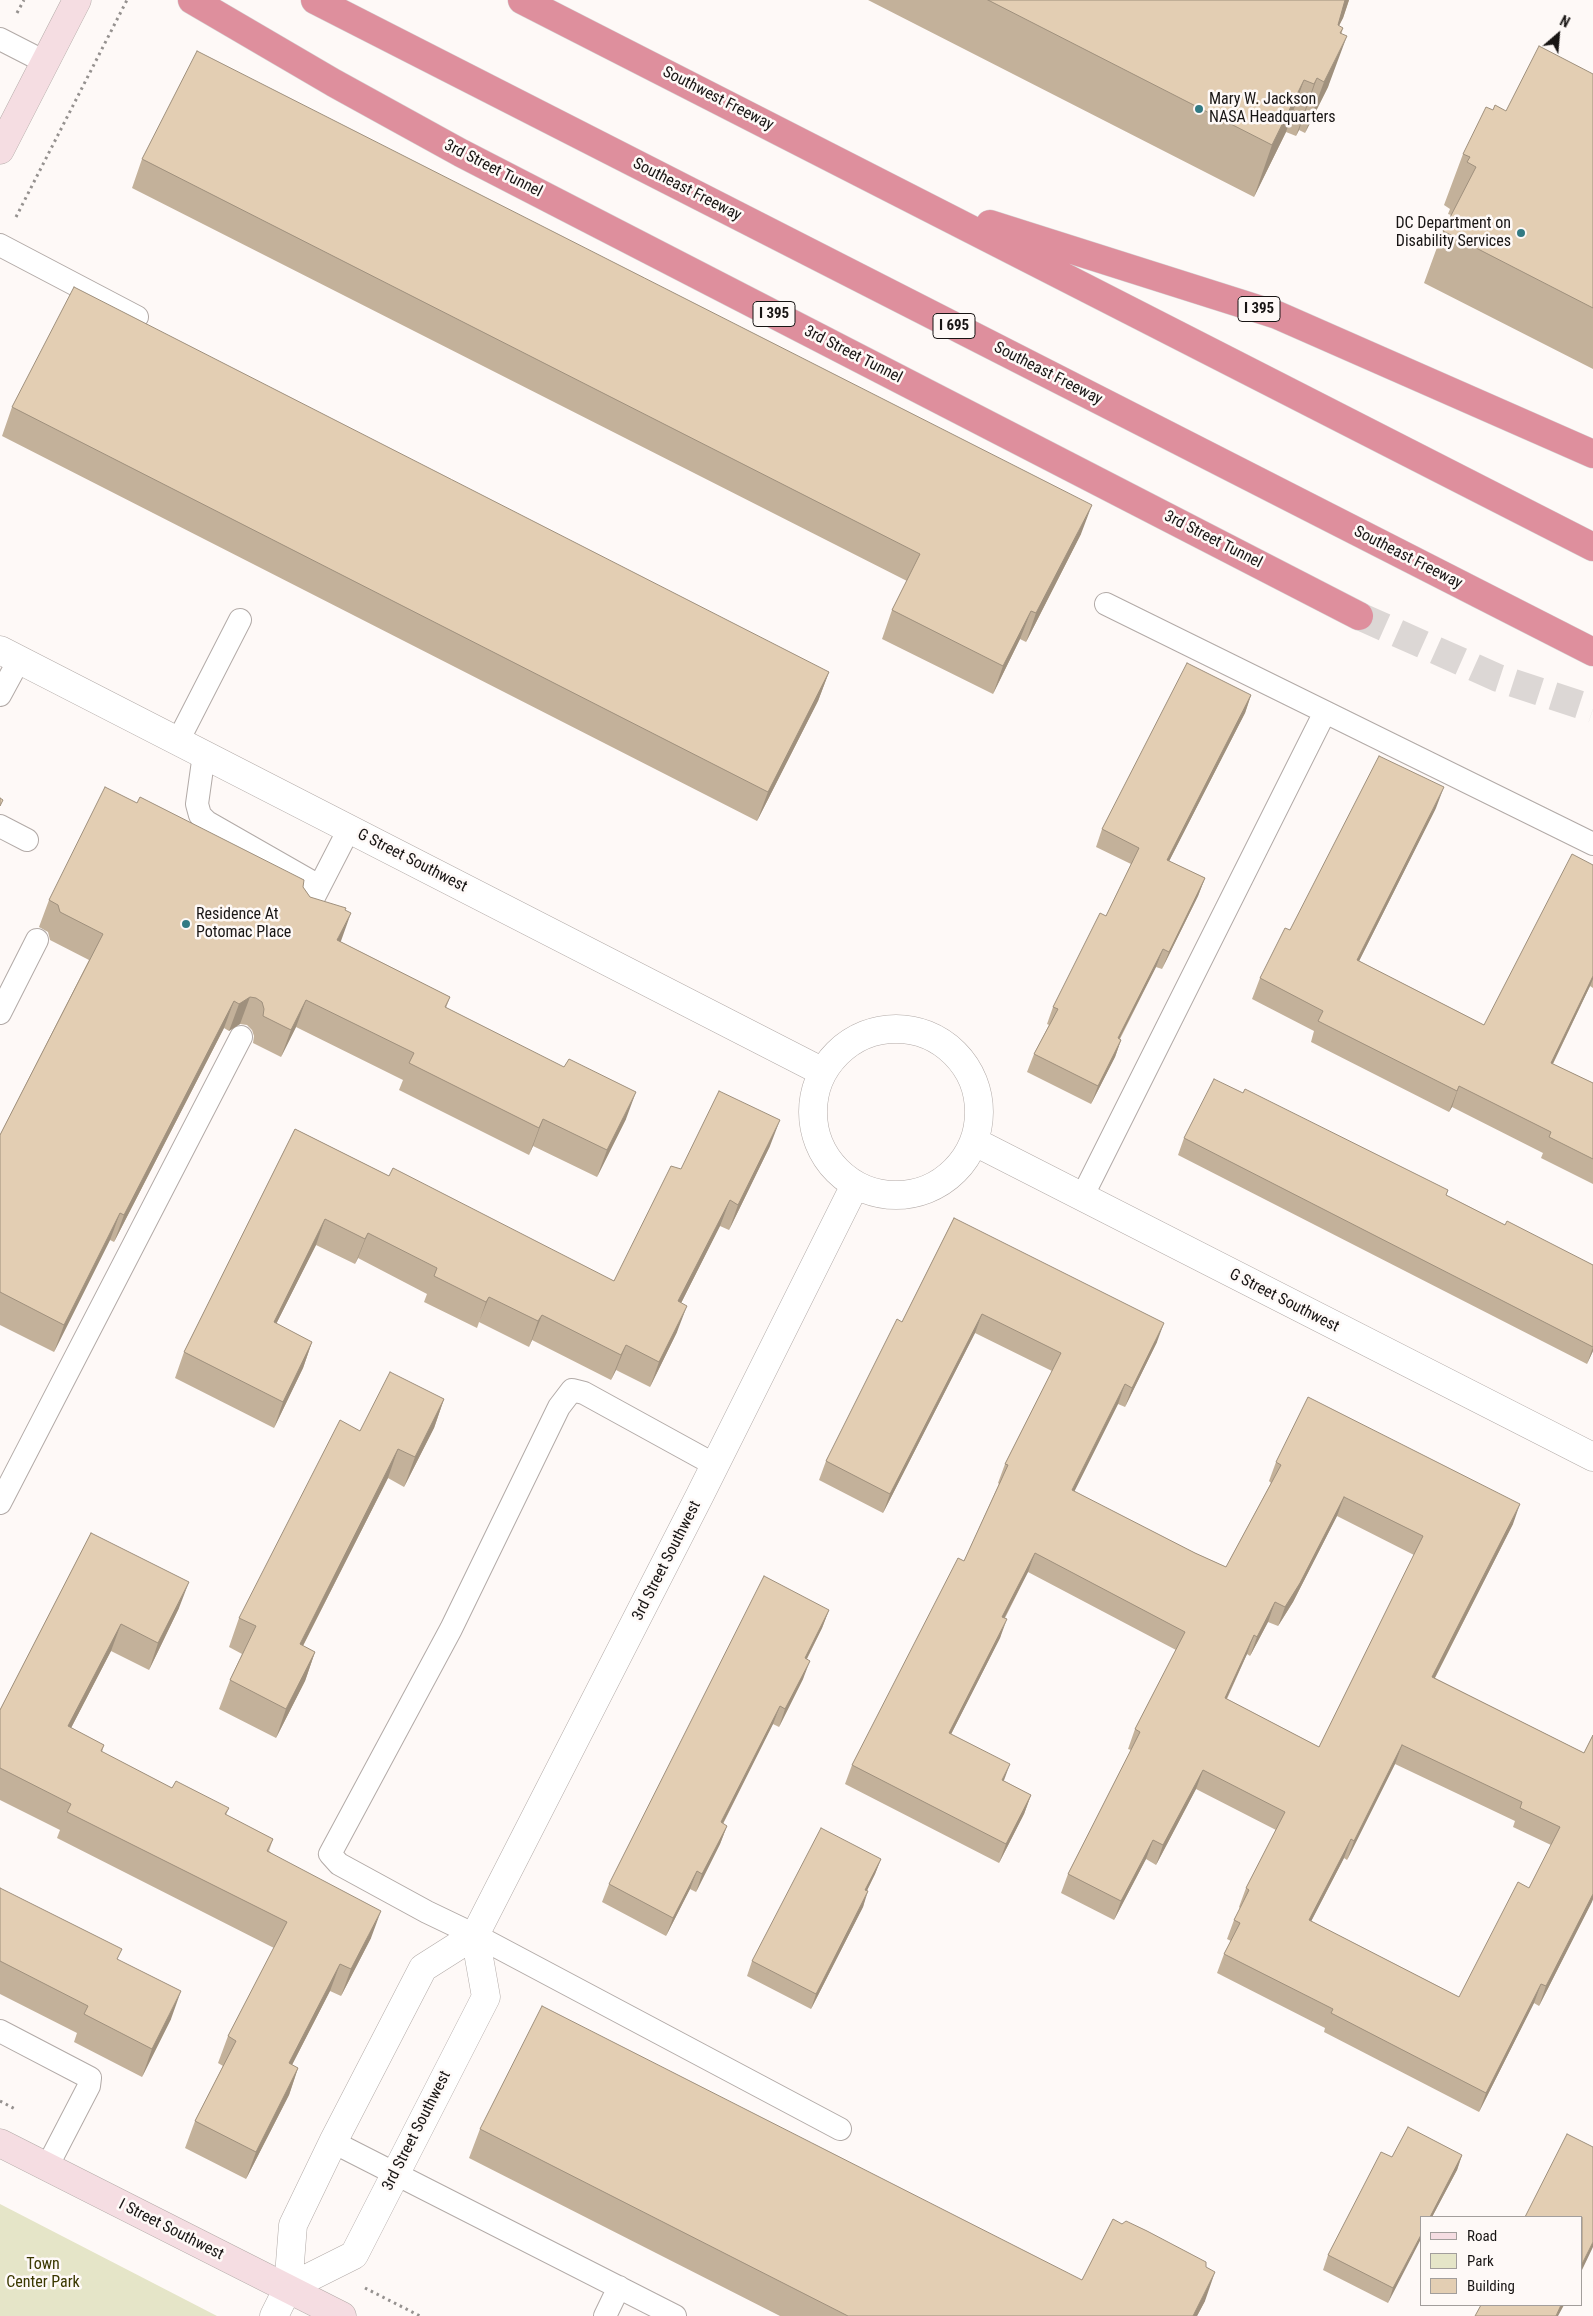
<!DOCTYPE html>
<html>
<head>
<meta charset="utf-8">
<style>
	body { margin:0 }
	#map { position:relative; width:1593px; height:2316px; overflow:hidden; background:#fef9f7; font-family:"Roboto Condensed",sans-serif }
	canvas { display:block }
	.legend { position:absolute; left:1420px; top:2216px; width:162px; height:90px; box-sizing:border-box; background:#fef9f7; border:1px solid #a29e9c; margin:0; padding:6px 9px; list-style:none; font-size:15px; color:#181514 }
	.legend li { display:flex; align-items:center; gap:10px; height:25px }
	.legend b { width:25px; border:1px solid #a29e9c }
	.north { position:absolute; left:1533px; top:10px; width:50px; height:50px; -webkit-text-stroke:4px #fef9f7; paint-order:stroke; rotate:27deg; font-size:14px; font-weight:700; line-height:20px; text-align:center; color:#181514 }
	.north::after { content:''; display:block; margin:auto; width:18px; height:22px; background:#181514; clip-path:polygon(50% 0,100% 100%,50% 72%,0 100%) }
</style>
</head>
<body>
<div id="map">
<canvas width="1593" height="2316"></canvas>
<ul class="legend">
<li><b style="height:6px;background:#f5dde2"></b>Road</li>
<li><b style="height:14px;background:#e5e5c8"></b>Park</li>
<li><b style="height:14px;background:#e3ceb3"></b>Building</li>
</ul>
<div class="north">N</div>
</div>
<script>
const c = document.querySelector('canvas').getContext('2d');
c.lineJoin = 'round';
function paint(path, color) { c.fillStyle = color; c.fill(path, 'evenodd'); }
const poly = rows => new Path2D(rows.map(r => 'M' + r).join(''));
function strokePath(path, color, width, dash) { c.strokeStyle = color; c.lineWidth = width; c.lineCap = dash ? 'butt' : 'round'; c.setLineDash(dash || []); c.stroke(path); }
function write(font, color, halo, rows, align = 'center') {
  c.font = font + ' "Roboto Condensed",sans-serif'; c.lineWidth = 5; c.setLineDash([]); c.textBaseline = 'middle'; c.strokeStyle = halo; c.fillStyle = color; for (const [text, x, y, turn = 0] of rows) {
    c.save(); c.translate(x, y); c.rotate((+turn || 0) * Math.PI / 180); c.textAlign = isNaN(turn) ? turn : align; if (halo) c.strokeText(text, 0, 0); c.fillText(text, 0, 0); c.restore();
  }
}
paint(poly([
	[0,2204,217,2316,0,2316]
]), '#e5e5c8');
strokePath(poly([
	[1359,616,1498,678,1593,709]
]), '#dcd7d5', 28, [28, 14]);
const service = poly([
	[0,39,45,62],
	[0,245,137,317],
	[1106,604,1593,844],
	[0,695,19,660],
	[178,741,240,620],
	[204,754,197,804,200,815,207,822,319,886],
	[0,826,27,840],
	[313,899,349,829],
	[0,1013,37,940],
	[1082,1197,1325,712],
	[715,1465,584,1393,572,1390,559,1407,451,1629,330,1854,339,1864,427,1912,475,1935,840,2129],
	[0,1503,241,1037],
	[0,2031,90,2078,89,2086,47,2167],
	[333,2142,675,2316],
	[605,2316,619,2287]
]);
const minor = poly([
	[0,650,823,1072],
	'813 1112a83 83 0 1 1 166 0a83 83 0 1 1-166 0Z',
	[975,1142,1593,1457],
	[288,2288,354,2255,486,1997,475,1935],
	[274,2316,288,2288,293,2225,333,2142,423,1968,475,1935,700,1495,855,1185]
]);
const secondary = poly([
	[0,150,77,0],
	[0,2143,342,2316]
]);
const motorway = poly([
	[192,0,334,83,461,153,1359,616],
	[315,0,1593,652],
	[522,0,1593,547],
	[990,224,1277,315,1593,454]
]);
strokePath(service, '#b2aaa7', 24);
strokePath(minor, '#b2aaa7', 29);
strokePath(secondary, '#b2aaa7', 29);
strokePath(motorway, '#d5d5d5', 29);
strokePath(poly([
	[17,13,24,0],
	[16,217,127,0],
	[0,2101,17,2110],
	[365,2288,420,2316]
]), '#95918f', 3, [2.5, 4]);
strokePath(service, '#fff', 22);
strokePath(minor, '#fff', 28);
strokePath(secondary, '#f5dde2', 28);
strokePath(motorway, '#de8f9d', 28);
paint(poly([
	[868,0,1349,0,1343,18,1339,26,1343,28,1328,87,1305,133,1299,130,1296,136,1286,132,1254,197],
	[1593,74,1593,369,1424,283,1443,231,1451,215,1448,214,1450,209,1444,205,1463,154,1493,110,1506,111],
	[142,159,1081,534,1026,642,1020,639,993,694,882,639,892,610,907,581,132,188],
	[12,407,829,672,818,701,757,821,2,436],
	[1251,695,1245,713,1169,861,1205,878,1198,896,1162,969,1156,967,1120,1039,1121,1040,1115,1057,1091,1104,1027,1072,1034,1054,1049,1025,1047,1024,1053,1007,1106,916,1131,864,1096,847,1102,829],
	[1436,808,1359,961,1484,1025,1593,865,1593,988,1590,986,1553,1064,1593,1083,1593,1184,1541,1158,1543,1153,1452,1107,1449,1112,1311,1042,1314,1031,1252,999,1260,978,1290,930],
	[303,887,341,942,450,997,446,1008,626,1119,597,1177,533,1146,529,1155,399,1090,403,1080,296,1027,281,1057,253,1043,254,1036,252,1030,247,1025,240,1024,229,1031,224,1028,114,1242,110,1240,54,1352,0,1325,0,1135,89,960,50,940,48,932,39,927,49,900],
	[295,1129,389,1176,614,1281,681,1169,770,1146,729,1230,720,1226,681,1303,677,1332,650,1387,616,1370,611,1380,532,1340,529,1347,479,1322,477,1328,424,1302,427,1294,358,1258,355,1264,316,1245,276,1324,312,1342,303,1368,274,1428,175,1378,184,1352],
	[1184,1138,1448,1190,1446,1195,1505,1225,1593,1265,1593,1351,1587,1364,1178,1155],
	[954,1218,1157,1342,1125,1407,1118,1404,1074,1492,1195,1553,1226,1567,1271,1483,1269,1481,1276,1462,1513,1524,1435,1678,1584,1753,1593,1735,1593,1899,1539,2006,1534,2003,1479,2112,1324,2032,1325,2028,1217,1973,1224,1954,1231,1941,1227,1939,1234,1920,1240,1908,1239,1907,1246,1888,1276,1830,1196,1789,1156,1865,1146,1859,1114,1920,1061,1893,1068,1874,1131,1750,1128,1749,1135,1729,1176,1650,1028,1572,1005,1618,1000,1638,951,1734,1004,1781,1031,1795,1024,1814,999,1863,845,1784,852,1765,964,1561,999,1484,998,1483,1005,1464,1052,1371,975,1333,883,1513,819,1480,826,1461,902,1322],
	[1337,1516,1414,1555,1319,1747,1227,1699,1247,1654,1250,1656,1268,1622,1278,1626,1293,1602],
	[1395,1764,1515,1821,1513,1827,1551,1845,1529,1888,1459,1997,1311,1921,1344,1858,1347,1860],
	[444,1399,434,1428,404,1487,388,1478,303,1646,315,1652,305,1681,276,1738,219,1709,230,1680,242,1654,229,1647,239,1618,360,1431],
	[91,1533,179,1608,149,1670,111,1651,71,1728,104,1745,102,1752,172,1788,229,1808,226,1815,273,1839,269,1851,371,1938,341,1996,330,1991,292,2065,298,2068,289,2095,246,2179,185,2148,195,2121,223,2066,218,2063,228,2036,274,1948,57,1838,60,1830,0,1800,0,1710],
	[829,1610,822,1628,807,1659,803,1679,779,1727,773,1724,723,1824,727,1826,720,1844,696,1892,690,1889,666,1936,602,1902,609,1884],
	[881,1859,875,1874,867,1890,863,1907,811,2009,747,1976,752,1961],
	[0,1888,118,1960,171,2019,142,2077,74,2042,77,2033,0,1994],
	[480,2129,1082,2280,1205,2301,1197,2316,780,2316,469,2158],
	[1462,2155,1457,2170,1432,2217,1422,2217,1388,2303,1323,2270,1328,2255,1392,2157]
]), '#c3b19a');
paint(poly([
	[1345,0,1349,0,1343,18,1327,48],
	[1347,36,1328,87,1305,133,1324,82],
	[1317,78,1299,130,1296,136,1314,84],
	[1304,80,1286,132,1254,197,1272,145],
	[1092,505,1081,534,1026,642,1036,613],
	[1031,611,1020,639,993,694,1003,666],
	[829,672,818,701,757,821,768,792],
	[1251,695,1245,713,1161,877,1167,860],
	[1444,787,1436,808,1349,981,1357,960],
	[1205,878,1198,896,1162,969,1169,952],
	[351,913,341,941,327,967,337,940],
	[1163,949,1156,967,1111,1055,1118,1038],
	[1593,976,1593,979,1590,986,1543,1084,1551,1063],
	[250,997,240,1024,229,1031,239,1004],
	[306,1000,296,1027,281,1057,291,1030],
	[234,1001,224,1028,114,1242,124,1215],
	[1121,1040,1115,1057,1091,1104,1098,1086],
	[1459,1086,1452,1107,1449,1112,1457,1091],
	[636,1092,626,1119,597,1177,607,1150],
	[543,1119,533,1146,529,1155,539,1128],
	[780,1120,770,1146,729,1230,738,1205],
	[730,1200,720,1226,669,1327,678,1301],
	[120,1213,110,1240,54,1352,64,1325],
	[325,1219,316,1245,264,1348,274,1322],
	[368,1233,358,1258,355,1264,365,1239],
	[489,1297,479,1322,477,1328,486,1302],
	[687,1306,677,1332,650,1387,659,1362],
	[982,1314,975,1333,883,1513,890,1494],
	[542,1315,532,1340,529,1347,538,1321],
	[1164,1323,1157,1342,1125,1407,1132,1388],
	[312,1342,303,1368,274,1428,283,1402],
	[626,1345,616,1370,611,1380,621,1355],
	[1593,1347,1593,1351,1587,1364],
	[1125,1384,1118,1404,1065,1510,1072,1490],
	[444,1399,434,1428,404,1487,415,1457],
	[398,1449,388,1478,289,1673,300,1644],
	[1344,1497,1337,1516,1293,1602,1278,1626,1285,1607],
	[1520,1504,1513,1524,1425,1697,1432,1677],
	[1035,1553,1028,1572,995,1636,1002,1617],
	[189,1582,179,1608,149,1670,158,1643],
	[1275,1602,1268,1622,1250,1656,1257,1637],
	[829,1610,822,1628,798,1676,805,1658],
	[1007,1619,1000,1638,942,1752,949,1733],
	[121,1624,111,1651,58,1753,68,1726],
	[1254,1635,1247,1654,1218,1717,1225,1698],
	[315,1652,305,1681,276,1738,286,1709],
	[810,1661,803,1679,779,1727,785,1709],
	[780,1706,773,1724,714,1841,721,1822],
	[1402,1745,1395,1764,1347,1860,1354,1841],
	[1010,1764,1003,1783,1002,1780],
	[1203,1770,1196,1789,1156,1865,1163,1845],
	[1031,1795,1024,1814,999,1863,1006,1844],
	[727,1826,720,1844,696,1892,702,1874],
	[1351,1839,1344,1858,1302,1939,1309,1920],
	[1153,1840,1146,1859,1114,1920,1121,1901],
	[881,1859,875,1874,860,1905,865,1890],
	[697,1871,690,1889,666,1936,673,1918],
	[868,1891,863,1907,811,2009,816,1994],
	[1593,1894,1593,1899,1592,1902,1539,2006,1546,1986],
	[381,1911,371,1938,341,1996,351,1969],
	[340,1964,330,1991,279,2090,289,2063],
	[1541,1984,1534,2003,1479,2112,1486,2093],
	[181,1991,171,2019,142,2077,152,2049],
	[298,2068,289,2095,246,2179,256,2152],
	[1462,2155,1457,2170,1432,2217,1430,2217],
	[1422,2233,1422,2237,1388,2303,1393,2288],
	[1593,2242,1593,2247,1582,2270,1582,2264],
	[1215,2272,1205,2301,1197,2316,1193,2316],
	[1561,2305,1564,2305,1558,2316,1556,2316]
]), '#9f907d');
const building = poly([
	[988,0,1345,0,1338,25,1343,28,1340,33,1347,36,1324,82,1317,78,1314,84,1304,80,1272,145,988,0],
	[1539,46,1593,74,1593,308,1443,231,1476,167,1467,162,1470,157,1463,154,1486,107,1493,110,1495,105,1506,111,1539,46],
	[197,51,1092,505,1036,613,1031,611,1003,666,892,610,920,554,142,159,197,51],
	[74,287,829,672,768,792,12,407,74,287],
	[1187,663,1251,695,1167,860,1205,878,1169,952,1163,949,1118,1038,1121,1040,1098,1086,1034,1054,1058,1009,1053,1007,1100,913,1106,916,1139,848,1102,829,1187,663],
	[1379,756,1444,787,1357,960,1484,1025,1572,854,1593,865,1593,976,1551,1063,1593,1083,1593,1159,1549,1137,1551,1132,1459,1086,1457,1091,1318,1021,1323,1011,1260,978,1285,928,1290,930,1379,756],
	[105,787,137,803,140,797,304,880,303,887,310,897,346,908,345,910,351,913,337,940,450,997,445,1007,564,1067,569,1059,636,1092,607,1150,543,1119,539,1128,409,1063,414,1053,306,1000,291,1030,263,1016,264,1009,262,1002,256,998,250,997,239,1004,234,1001,124,1215,120,1213,64,1325,0,1292,0,1135,103,934,60,912,58,905,49,900,105,787],
	[0,798,3,800,0,806,0,798],
	[1214,1079,1243,1093,1245,1089,1448,1190,1446,1195,1505,1225,1507,1221,1593,1265,1593,1347,1184,1138,1214,1079],
	[719,1091,780,1120,738,1205,730,1200,678,1301,687,1306,659,1362,626,1345,621,1355,542,1315,538,1321,489,1297,486,1302,434,1276,437,1268,368,1233,365,1239,325,1219,274,1322,312,1342,283,1402,184,1352,295,1129,389,1176,393,1168,614,1281,671,1166,681,1169,719,1091],
	[954,1218,1164,1323,1132,1388,1125,1384,1072,1490,1195,1553,1226,1567,1281,1465,1276,1462,1308,1397,1520,1504,1432,1677,1584,1753,1593,1735,1593,1894,1546,1986,1541,1984,1486,2093,1331,2013,1333,2009,1224,1954,1240,1923,1234,1920,1249,1890,1246,1888,1285,1812,1203,1770,1163,1845,1153,1840,1121,1901,1068,1874,1140,1732,1135,1729,1185,1632,1035,1553,1002,1617,1007,1619,949,1733,1010,1764,1002,1780,1031,1795,1006,1844,852,1765,958,1558,964,1561,1008,1465,1005,1464,1061,1353,982,1314,890,1494,826,1461,897,1319,902,1322,954,1218],
	[1344,1497,1423,1536,1319,1747,1225,1698,1254,1635,1257,1637,1275,1602,1285,1607,1300,1583,1344,1497],
	[1402,1745,1522,1802,1520,1808,1560,1827,1529,1888,1518,1882,1459,1997,1309,1920,1351,1839,1354,1841,1402,1745],
	[390,1372,444,1399,415,1457,398,1449,300,1644,315,1652,286,1709,230,1680,256,1626,239,1618,340,1420,360,1431,390,1372],
	[91,1533,189,1582,158,1643,121,1624,68,1726,104,1745,101,1751,172,1788,176,1781,229,1808,225,1814,273,1839,267,1851,381,1911,351,1969,340,1964,289,2063,298,2068,256,2152,195,2121,236,2041,228,2036,287,1922,67,1812,71,1804,0,1768,0,1710,91,1533],
	[764,1576,829,1610,805,1658,810,1661,785,1709,780,1706,721,1822,727,1826,702,1874,697,1871,673,1918,609,1884,764,1576],
	[821,1828,881,1859,865,1890,868,1891,816,1994,752,1961,821,1828],
	[0,1888,122,1949,117,1959,181,1991,152,2049,84,2014,88,2006,0,1961,0,1888],
	[542,2006,1082,2280,1113,2219,1122,2224,1126,2221,1147,2231,1206,2262,1206,2267,1215,2272,1193,2316,848,2316,480,2129,542,2006],
	[1408,2127,1462,2155,1430,2217,1422,2217,1422,2233,1393,2288,1328,2255,1381,2152,1392,2157,1408,2127],
	[1567,2134,1593,2147,1593,2242,1582,2264,1582,2217,1525,2217,1567,2134],
	[1481,2305,1561,2305,1556,2316,1475,2316,1481,2305]
]);
paint(building, '#e3ceb3');
strokePath(building, '#9f907d', 1);
for (const [x, y, r, color] of [
	[1199,109,5,"#327a83"],
	[1521,233,5,"#327a83"],
	[186,924,5,"#327a83"]
]) { const dot = new Path2D(); dot.arc(x, y, r, 0, 2 * Math.PI); c.fillStyle = color; c.fill(dot); strokePath(dot, '#fef9f7', 2); }
for (const [x, y, w] of [
	[1259,309,42],
	[774,314,42],
	[954,326,42]
]) { const box = new Path2D(); box.roundRect(x - w / 2, y - 12.5, w, 25, 4); c.fillStyle = '#fef9f7'; c.fill(box); strokePath(box, '#181514', 1); }
write('bold 15px', '#181514', null, [
	["I 395",1259,309],
	["I 395",774,314],
	["I 695",954,326]
]);
write('16px', '#181514', '#fef9f7', [
	["Southwest Freeway",718,99,27],
	["3rd Street Tunnel",493,169,27],
	["Southeast Freeway",687,190,27],
	["3rd Street Tunnel",853,355,27],
	["Southeast Freeway",1048,374,27],
	["3rd Street Tunnel",1213,540,27],
	["Southeast Freeway",1408,558,27],
	["G Street Southwest",412,861,27],
	["G Street Southwest",1284,1301,27],
	["3rd Street Southwest",667,1561,-63],
	["3rd Street Southwest",417,2131,-63],
	["I Street Southwest",171,2230,27]
]);
write('16px', '#181514', '#fef9f7', [
	["Mary W. Jackson",1209,100],
	["NASA Headquarters",1209,118],
	["DC Department on",1511,224,"right"],
	["Disability Services",1511,242,"right"],
	["Residence At",196,915],
	["Potomac Place",196,933]
], 'left');
write('16px', '#3a3800', '#fef9f7', [
	["Town",43,2265],
	["Center Park",43,2283]
]);
</script>
</body>
</html>
